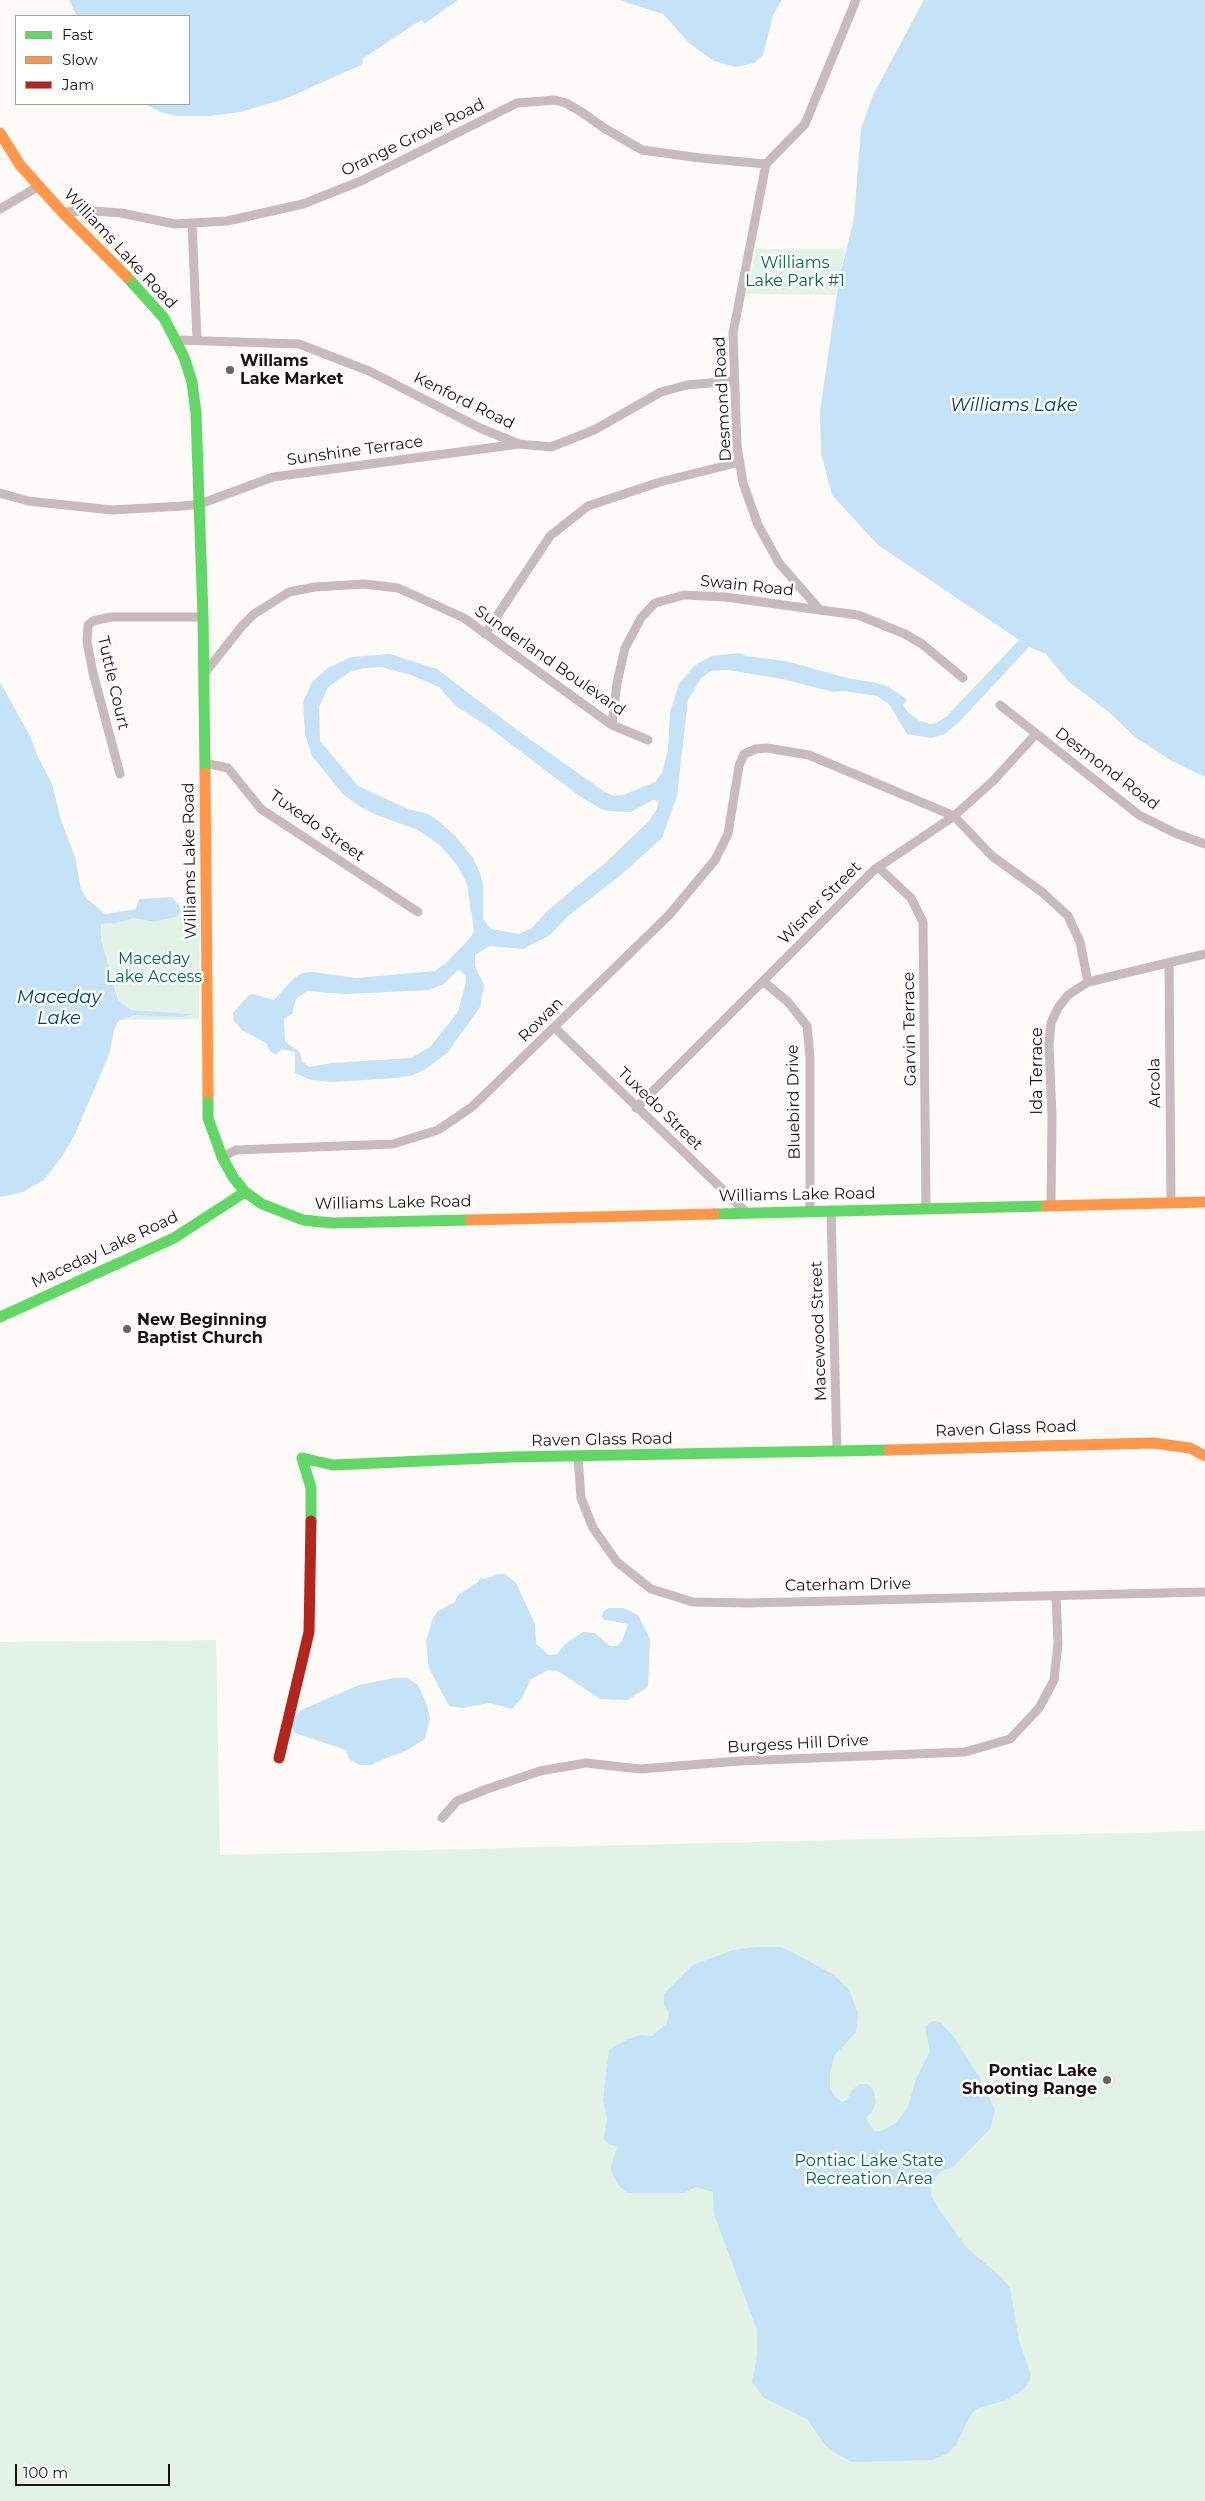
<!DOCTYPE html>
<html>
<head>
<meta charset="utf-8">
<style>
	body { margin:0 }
	#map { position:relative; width:1205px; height:2501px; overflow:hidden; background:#fdfaf8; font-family:Montserrat,sans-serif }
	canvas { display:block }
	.legend { position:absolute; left:15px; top:15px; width:175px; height:90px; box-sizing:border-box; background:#fff; border:1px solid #a3a09e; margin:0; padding:6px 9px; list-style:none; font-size:15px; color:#1a110d }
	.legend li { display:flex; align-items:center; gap:10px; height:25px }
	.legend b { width:25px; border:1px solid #a3a09e }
	.scale { position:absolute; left:15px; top:2464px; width:155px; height:22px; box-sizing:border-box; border:2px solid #1a110d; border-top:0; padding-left:6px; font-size:15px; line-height:18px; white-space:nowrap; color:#1a110d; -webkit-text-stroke:4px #fff; paint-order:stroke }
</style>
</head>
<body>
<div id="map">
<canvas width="1205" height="2501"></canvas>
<ul class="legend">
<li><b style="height:6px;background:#63d668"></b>Fast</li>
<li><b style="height:6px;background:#ff974d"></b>Slow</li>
<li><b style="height:6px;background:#b3261e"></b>Jam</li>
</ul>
<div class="scale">100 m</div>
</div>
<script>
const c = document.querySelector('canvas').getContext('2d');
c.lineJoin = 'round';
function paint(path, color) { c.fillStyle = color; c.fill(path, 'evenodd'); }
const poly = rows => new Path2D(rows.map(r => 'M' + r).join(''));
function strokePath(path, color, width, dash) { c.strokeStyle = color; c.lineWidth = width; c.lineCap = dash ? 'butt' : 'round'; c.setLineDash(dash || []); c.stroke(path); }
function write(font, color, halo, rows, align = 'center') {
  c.font = font + ' Montserrat,sans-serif'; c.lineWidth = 5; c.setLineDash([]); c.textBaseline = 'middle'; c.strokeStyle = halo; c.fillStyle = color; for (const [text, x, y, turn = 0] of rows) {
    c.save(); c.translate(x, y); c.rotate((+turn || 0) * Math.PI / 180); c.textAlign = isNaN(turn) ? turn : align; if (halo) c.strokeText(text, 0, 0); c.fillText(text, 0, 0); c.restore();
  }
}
paint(poly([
	[756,249,845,249,836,295,746,294],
	[180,911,200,911,199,1019,119,1020,135,1015,192,1014,131,1010,120,1003,105,957,101,924,116,923,133,918,154,922,176,917],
	[216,1640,220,1855,1205,1831,1205,2501,0,2501,0,1642]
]), '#e1f3e6');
paint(poly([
	[69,0,458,0,427,22,425,24,421,20,362,59,363,64,285,99,240,112,211,116,176,116,160,112,145,104,189,104,189,16,77,16],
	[619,0,782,0,773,15,763,55,754,63,736,67,714,61,690,44,663,14],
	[924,0,1205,0,1205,777,1172,761,1135,737,1110,713,1068,681,1046,654,1029,647,959,722,945,734,931,738,907,734,889,704,877,696,844,691,833,692,782,679,728,670,711,671,701,678,688,700,677,796,662,838,622,874,568,916,550,935,523,949,490,946,475,955,475,966,484,985,480,1007,448,1052,426,1069,413,1075,395,1078,333,1082,311,1080,295,1073,295,1052,282,1049,276,1055,270,1051,266,1043,242,1030,234,1021,233,1013,249,995,253,994,274,1000,293,979,302,973,313,972,356,978,435,971,447,962,471,937,474,931,467,884,457,865,440,845,418,830,374,814,359,806,343,794,312,756,305,734,303,702,312,682,328,668,351,657,390,654,437,669,517,730,605,792,614,796,623,795,655,782,662,773,668,750,670,712,679,684,694,666,711,656,740,653,746,656,786,661,847,678,876,683,887,686,905,698,907,700,903,705,907,711,918,720,930,724,936,723,946,717,1019,640,878,545,832,495,821,453,820,412,839,279,854,219,861,129,873,95],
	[381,667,411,675,439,687,456,706,487,726,578,795,601,809,609,811,631,812,653,800,658,801,657,809,649,821,605,863,547,911,532,928,519,934,491,929,483,919,483,886,480,873,473,858,456,837,440,822,428,814,408,809,358,786,320,741,319,707,328,687,350,672,364,668],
	[459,969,466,977,466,982,458,1012,430,1047,411,1058,332,1063,309,1067,302,1061,299,1051,285,1042,284,1019,292,1014,296,999,307,991,345,994,429,990,444,984],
	[0,682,30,736,37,755,52,784,61,820,75,857,81,889,86,898,105,914,136,909,139,899,172,897,180,907,180,913,176,917,154,922,133,918,117,923,101,924,101,939,118,1000,131,1010,193,1014,183,1017,135,1015,119,1020,114,1030,109,1055,75,1134,63,1155,44,1180,23,1192,0,1197],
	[499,1574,505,1574,516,1583,535,1624,536,1644,549,1655,557,1654,565,1644,583,1632,595,1633,610,1646,617,1646,622,1641,628,1624,605,1620,602,1617,603,1612,609,1608,624,1608,638,1615,650,1639,648,1687,627,1700,600,1699,558,1671,548,1670,531,1679,522,1698,512,1709,490,1703,463,1708,449,1706,429,1668,426,1642,433,1618,438,1611,455,1602,458,1595,478,1582,480,1578,485,1579],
	[394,1678,407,1678,418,1685,427,1705,430,1719,425,1739,407,1750,370,1765,359,1765,349,1759,346,1750,295,1733,290,1723,301,1710,359,1685],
	[757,1947,779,1947,790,1951,834,1975,849,1990,858,2013,856,2032,834,2056,830,2073,830,2087,834,2096,842,2102,847,2100,852,2090,860,2084,867,2084,873,2089,876,2101,873,2110,866,2118,874,2131,881,2131,896,2123,908,2107,916,2079,930,2051,925,2027,932,2021,940,2022,954,2037,980,2078,995,2110,990,2129,953,2167,942,2171,936,2176,931,2187,931,2195,937,2207,967,2248,1001,2277,1010,2288,1019,2341,1030,2372,1030,2380,1025,2388,1006,2400,976,2409,969,2418,956,2445,948,2453,933,2460,852,2462,833,2452,824,2444,807,2419,764,2398,752,2382,757,2356,757,2330,714,2214,713,2192,696,2187,683,2193,629,2193,620,2187,612,2174,611,2166,617,2147,607,2143,604,2138,607,2119,603,2100,609,2050,628,2039,640,2035,652,2036,667,2023,669,2013,664,2005,664,1994,693,1965,733,1950]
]), '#c6e2f7');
strokePath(poly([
	[856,0,805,124,766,164,733,333,737,446,743,483,758,525,779,563,820,610,858,615,905,634,922,644,963,678],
	[0,209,39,186],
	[62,212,94,211,121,213,175,224,227,221,303,204,361,181,517,103,555,100,566,103,583,113,604,128,642,150,700,158,766,164],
	[192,223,197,340],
	[177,340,299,344,369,371,480,428,519,444,551,447,594,430,661,392,687,385,733,381],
	[0,493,28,501,112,510,183,506,200,504,273,477,519,444],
	[485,634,550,536,588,506,660,482,740,462],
	[204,674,242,626,254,614,289,592,315,587,364,584,398,588,464,618,612,725,648,740],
	[1000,705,1139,815,1175,833,1205,844],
	[612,725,617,683,625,648,641,618,655,603,684,595,725,597,820,610],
	[205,763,228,768,261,809,418,912],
	[120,774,93,673,87,642,88,625,93,621,111,617,203,617],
	[878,867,911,898,923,922,926,1208],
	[1169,963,1171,1203],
	[763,981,788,1002,807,1026,810,1058,810,1211],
	[554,1027,746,1212],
	[636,1108,874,870,954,816,993,781,1036,734],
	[222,1157,236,1150,393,1144,438,1130,472,1107,669,915,715,860,728,834,739,766,744,754,756,749,767,748,809,755,954,816,992,856,1042,892,1068,916,1080,942,1088,982],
	[1051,1205,1052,1116,1049,1044,1051,1023,1058,1008,1068,995,1088,982,1205,954],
	[831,1210,837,1452],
	[578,1457,581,1498,593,1528,617,1562,651,1589,693,1602,749,1603,1205,1592],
	[442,1818,457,1801,487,1789,540,1771,586,1763,640,1769,739,1761,965,1752,1010,1739,1039,1708,1054,1680,1058,1644,1056,1596]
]), '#c8bbbd', 9);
strokePath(poly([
	[127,277,164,318,184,357,192,382,196,413,203,617,205,773],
	[208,1094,208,1118,222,1157,233,1177,245,1192,262,1204,303,1220,332,1223,470,1220],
	[714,1214,1046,1206],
	[0,1317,174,1238,245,1192],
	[311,1521,311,1488,302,1458,333,1465,511,1457,889,1450]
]), '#63d668', 11);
strokePath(poly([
	[0,133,20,165,62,212,127,277],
	[205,773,208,1094],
	[1046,1206,1205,1202],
	[470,1220,714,1214],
	[889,1450,1153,1443,1190,1448,1205,1456]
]), '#ff974d', 11);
strokePath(poly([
	[279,1758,309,1632,311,1521]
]), '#b3261e', 11);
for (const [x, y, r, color] of [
	[230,370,5,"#69635f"],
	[127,1329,5,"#69635f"],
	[1107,2080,5,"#69635f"]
]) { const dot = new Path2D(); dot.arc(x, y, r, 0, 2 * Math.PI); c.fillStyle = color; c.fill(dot); strokePath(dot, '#fff', 2); }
write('16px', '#1a110d', '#fff', [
	["Orange Grove Road",413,138,-26],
	["Williams Lake Road",120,249,47],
	["Desmond Road",723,399,-93],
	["Kenford Road",464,401,26],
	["Sunshine Terrace",355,451,-8],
	["Swain Road",747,586,6],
	["Sunderland Boulevard",550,661,35],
	["Tuttle Court",113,683,77],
	["Desmond Road",1107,769,37],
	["Tuxedo Street",317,826,35],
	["Williams Lake Road",190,861,-91],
	["Wisner Street",820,903,-45],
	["Rowan",541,1020,-45],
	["Garvin Terrace",910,1029,-91],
	["Ida Terrace",1037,1071,-90],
	["Arcola",1155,1083,-91],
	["Bluebird Drive",794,1102,-91],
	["Tuxedo Street",660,1109,44],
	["Williams Lake Road",797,1195,-1],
	["Williams Lake Road",393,1203,-1],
	["Maceday Lake Road",105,1250,-25],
	["Macewood Street",819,1331,-92],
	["Raven Glass Road",1006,1429,-2],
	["Raven Glass Road",602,1440,-1],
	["Caterham Drive",848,1585,-1],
	["Burgess Hill Drive",798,1744,-3]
]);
write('16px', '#006940', '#fff', [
	["Williams",795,263],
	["Lake Park #1",795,281],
	["Maceday",154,959],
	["Lake Access",154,977],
	["Pontiac Lake State",869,2161],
	["Recreation Area",869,2179]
]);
write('bold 16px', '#1a110d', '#fff', [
	["Willams",240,361],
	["Lake Market",240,379],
	["New Beginning",137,1320],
	["Baptist Church",137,1338],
	["Pontiac Lake",1097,2071,"right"],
	["Shooting Range",1097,2089,"right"]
], 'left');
write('italic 18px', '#014166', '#fff', [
	["Williams Lake",1014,406],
	["Maceday",59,998],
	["Lake",59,1019]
]);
</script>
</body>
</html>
